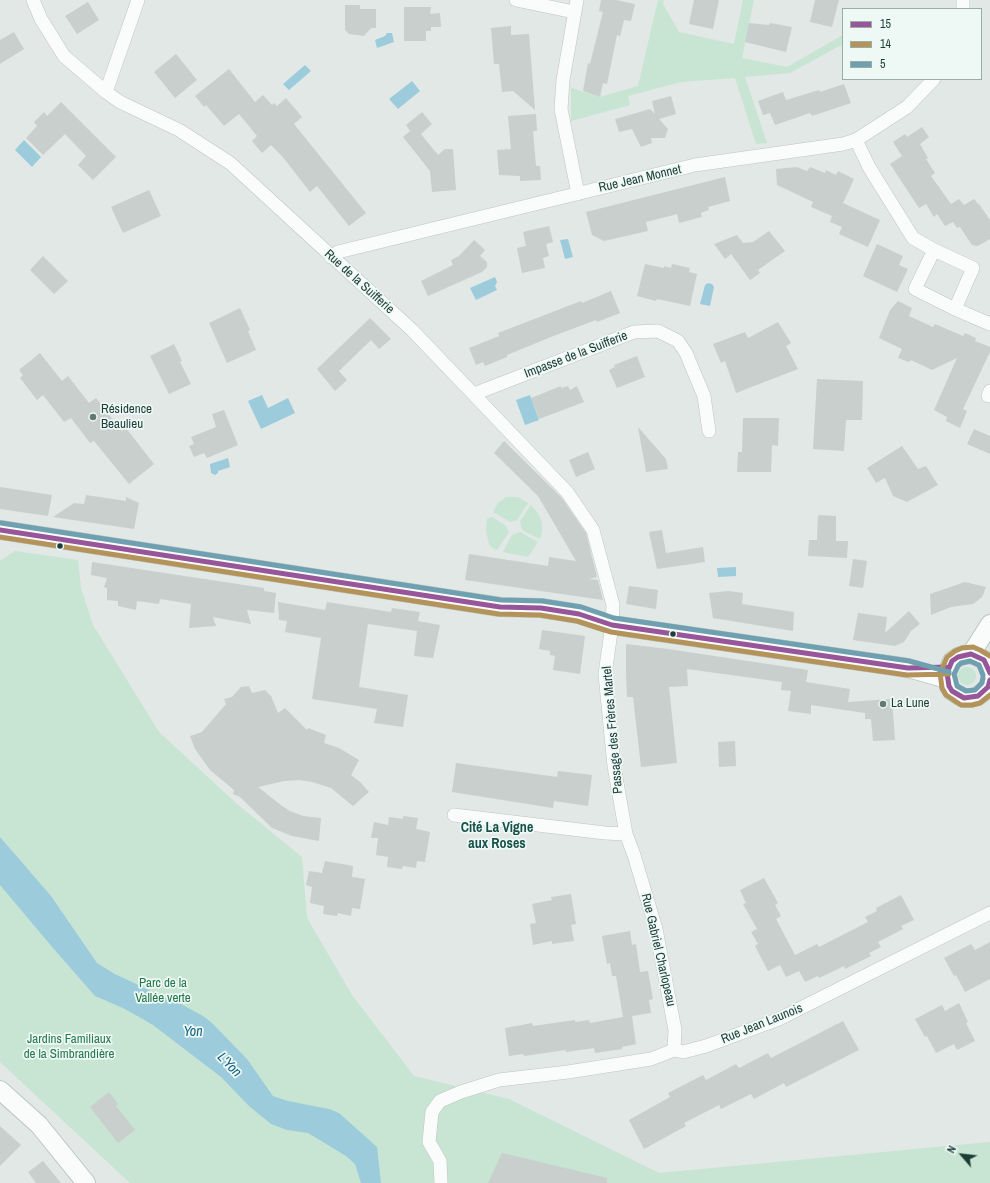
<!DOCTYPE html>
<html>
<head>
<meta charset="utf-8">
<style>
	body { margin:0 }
	#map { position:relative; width:990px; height:1183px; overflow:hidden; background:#e1e8e6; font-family:"Archivo Narrow",sans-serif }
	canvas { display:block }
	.legend { position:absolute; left:842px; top:8px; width:140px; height:72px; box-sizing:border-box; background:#eef8f4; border:1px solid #9aada9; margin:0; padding:5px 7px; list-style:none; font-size:12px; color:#1d3d38 }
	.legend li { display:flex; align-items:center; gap:8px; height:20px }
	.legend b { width:20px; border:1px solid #9aada9 }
	.north { position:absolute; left:942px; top:1135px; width:40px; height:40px; -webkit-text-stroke:3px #eef8f4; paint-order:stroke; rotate:298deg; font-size:11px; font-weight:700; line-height:16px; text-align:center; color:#1d3d38 }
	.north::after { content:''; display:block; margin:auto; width:14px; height:18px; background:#1d3d38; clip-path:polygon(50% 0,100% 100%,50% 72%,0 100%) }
</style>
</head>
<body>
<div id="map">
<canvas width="990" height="1183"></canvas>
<ul class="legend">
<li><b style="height:5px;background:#965699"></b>15</li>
<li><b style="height:5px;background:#b3935a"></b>14</li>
<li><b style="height:5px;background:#6ea0b0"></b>5</li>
</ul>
<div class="north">N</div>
</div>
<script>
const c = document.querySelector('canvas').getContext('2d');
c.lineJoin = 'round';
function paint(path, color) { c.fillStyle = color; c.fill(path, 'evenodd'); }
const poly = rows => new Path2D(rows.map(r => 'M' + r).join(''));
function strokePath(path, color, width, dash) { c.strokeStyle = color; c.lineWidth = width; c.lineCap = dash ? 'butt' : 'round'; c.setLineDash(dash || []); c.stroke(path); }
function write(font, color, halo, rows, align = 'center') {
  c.font = font + ' "Archivo Narrow",sans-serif'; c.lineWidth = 3.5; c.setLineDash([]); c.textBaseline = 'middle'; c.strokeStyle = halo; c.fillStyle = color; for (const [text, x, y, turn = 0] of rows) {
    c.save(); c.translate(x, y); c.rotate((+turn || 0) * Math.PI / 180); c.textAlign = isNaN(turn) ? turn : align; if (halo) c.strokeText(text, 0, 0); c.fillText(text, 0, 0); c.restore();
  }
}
paint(poly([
	[658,0,664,0,663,4,679,32,734,44,743,0,754,0,742,58,787,67,843,35,843,44,790,73,745,77,767,143,756,144,735,78,681,82,628,96,630,105,571,121,571,88,600,97,638,86],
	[506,497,518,497,528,503,517,520,510,522,493,512,498,503],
	[531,505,539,515,542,523,542,532,540,539,522,530,520,521],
	[492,517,506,526,509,532,497,550,492,548,489,544,486,531,487,519],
	[520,532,538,542,528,557,503,552,512,535],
	[15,551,78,560,81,588,93,625,159,732,237,804,302,857,307,918,352,995,414,1076,509,1099,659,1173,990,1142,990,1183,130,1183,0,1062,0,561],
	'958 676a9 9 0 1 1 18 0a9 9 0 1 1-18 0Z'
]), '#c8e4d3');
paint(poly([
	[387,33,392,33,394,42,377,48,375,40,385,36],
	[305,65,311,71,289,90,283,84],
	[412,81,420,91,398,109,389,99],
	[24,140,41,157,32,167,15,150],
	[568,239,573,257,565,259,560,240],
	[495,277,497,282,495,286,497,290,476,300,470,288],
	[708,283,712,284,714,287,710,306,700,304,705,285],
	[262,395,268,408,288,398,295,413,261,429,248,401],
	[530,395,539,420,525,425,516,400],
	[228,458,230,467,218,471,218,473,215,475,211,473,210,464],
	[736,567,736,576,718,577,717,568],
	[0,837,51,896,97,963,115,974,157,994,181,1004,203,1016,212,1023,247,1059,273,1096,288,1101,329,1109,339,1113,377,1147,381,1183,361,1183,355,1164,346,1156,308,1133,287,1130,271,1124,249,1106,221,1077,153,1025,125,1009,95,996,53,948,0,885]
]), '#9cccdc');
paint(poly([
	[601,0,616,0,635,4,631,21,624,20,620,36,617,35,607,84,603,83,600,97,583,91,588,63,590,64,603,12,599,11],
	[694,0,719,0,713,29,689,24],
	[815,0,839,0,832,27,810,22],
	[88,2,99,20,77,34,65,16],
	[345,5,360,5,360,9,376,9,376,28,371,28,364,36,349,34,345,30],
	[404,7,431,7,430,14,440,13,441,27,431,27,431,31,426,31,426,41,404,41],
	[749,23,769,25,770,23,792,27,786,52,745,42],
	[511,26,511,35,529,34,535,110,513,91,502,92,499,64,494,64,491,28],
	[14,32,24,49,0,64,0,40],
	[176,54,197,80,175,98,154,72],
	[229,69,255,102,263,95,272,105,274,103,277,106,286,98,302,117,294,124,366,213,349,226,317,186,310,192,282,156,271,145,262,153,252,141,257,136,239,114,224,126,206,105,204,107,195,96],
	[844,84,851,103,812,116,810,113,775,125,770,113,763,115,758,101,783,92,786,100,819,90,820,92],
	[671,96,676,114,659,119,668,129,665,138,651,138,652,143,641,147,632,129,619,132,615,119,650,109,655,114,652,101],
	[61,102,116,157,93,180,78,165,86,156,65,134,43,155,26,138,37,126,34,122,44,112,47,116],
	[422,112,432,124,421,134,438,155,445,149,453,149,456,190,432,192,430,171,403,137,410,131,406,125],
	[536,114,537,131,533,131,536,166,540,166,541,180,520,181,520,176,499,175,497,150,511,149,508,116],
	[922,127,929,137,920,144,928,158,926,159,935,173,931,176,951,204,959,199,964,205,974,199,979,205,979,204,990,220,990,239,978,246,972,245,960,227,957,228,953,222,945,226,937,214,934,217,926,204,919,208,890,164,902,156,893,142,905,134,907,137],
	[797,167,807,171,810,167,825,173,826,170,836,175,838,171,854,179,843,203,880,220,868,247,839,234,842,227,830,222,832,216,811,207,813,202,777,185,776,169],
	[725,177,730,201,708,207,709,210,701,213,702,217,679,223,677,214,670,216,646,222,648,231,604,241,592,235,586,212],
	[149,190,161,216,123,233,111,207],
	[549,226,553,242,546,244,549,256,543,258,545,268,522,273,517,248,526,246,523,232],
	[769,231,785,251,758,270,760,273,750,280,731,254,725,259,714,244,737,235,743,243,753,242],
	[474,240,485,250,480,256,487,262,487,267,482,272,428,296,421,281,453,265,451,260,459,256],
	[877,244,903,256,899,265,908,269,897,292,863,276],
	[43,256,68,281,54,294,30,270],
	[645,264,664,268,664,266,671,268,672,264,690,268,689,272,697,274,690,306,657,299,656,301,637,296],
	[611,291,620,313,597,322,596,320,551,337,507,355,507,357,485,366,483,362,476,365,469,348,499,336,498,333,581,301,582,303],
	[898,301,912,308,909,316,933,327,935,324,963,336,965,333,976,338,975,341,990,347,990,352,963,409,967,411,960,428,946,421,947,417,934,410,957,358,932,370,911,360,909,362,898,358,902,349,879,338,890,310],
	[240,308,250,330,248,331,256,350,227,363,209,323],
	[370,318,391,339,379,349,371,340,339,371,347,380,335,391,317,369],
	[778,322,791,343,786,346,798,369,736,393,725,361,721,363,713,344,745,332,748,338],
	[174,344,182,361,180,362,191,384,169,394,150,356],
	[40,353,62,381,68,376,89,403,96,398,122,431,126,428,154,464,129,484,94,441,90,443,71,418,64,422,43,395,37,400,20,378,23,375,19,370],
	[637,356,645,377,617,388,609,370,615,367,614,365],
	[817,379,863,381,862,420,846,420,844,451,813,449],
	[561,386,561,388,568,386,570,390,577,386,584,402,539,419,531,398],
	[224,410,238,445,207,458,204,453,194,457,189,446,194,444,191,437,216,427,212,414],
	[743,418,779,418,778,446,772,445,771,472,737,472,738,452,742,452],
	[638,427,666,459,668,469,646,472],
	[974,429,990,436,990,454,967,444],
	[504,441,561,497,586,533,597,577,589,579,598,580,603,600,465,580,469,554,548,566,549,557,576,561,538,496,494,453],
	[902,446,918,469,926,466,938,485,907,502,893,496,885,478,876,483,867,468],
	[588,452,595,469,576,477,569,460],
	[0,487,52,495,48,516,0,509],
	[86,495,126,501,126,497,139,503,134,529,53,517,74,503,84,504],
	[818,515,836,516,836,541,848,541,847,558,808,556,809,540,817,540],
	[662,530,666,553,703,547,705,562,657,569,649,532],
	[853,559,867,561,863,588,849,586],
	[92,562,264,588,264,591,276,593,274,613,247,610,251,624,213,617,216,626,189,628,191,604,160,599,159,604,137,601,136,610,118,606,118,601,107,600,107,588,104,587,107,578,91,575],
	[965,582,986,587,982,597,973,604,951,607,931,615,930,594],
	[629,586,658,590,656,609,626,604],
	[729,591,743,593,742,604,794,612,793,631,713,618,709,593],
	[278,602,325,610,327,602,391,612,392,608,420,612,418,621,440,625,433,658,414,656,417,631,368,624,359,687,408,695,403,727,374,723,377,709,312,699,321,638,285,632,287,621,279,620],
	[909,611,920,624,911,631,904,642,895,646,853,640,858,613,887,617,885,633],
	[542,630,585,636,580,674,553,670,555,656,550,655,550,651,539,649],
	[626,644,668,649,808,670,806,682,850,689,848,702,892,699,895,740,873,741,871,719,865,719,865,713,811,705,811,714,788,711,791,691,781,690,782,682,687,669,688,686,669,687,677,763,641,767,633,697,627,697,626,676],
	[249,686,252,693,265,690,271,696,278,713,285,708,307,730,308,728,326,735,324,743,339,748,359,760,351,775,360,782,369,792,353,806,331,788,312,782,299,780,284,781,258,787,282,806,290,811,303,816,321,818,319,841,292,836,272,828,240,797,233,794,234,790,210,770,195,749,190,736,202,732,226,704,224,699,232,697,241,687],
	[735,741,736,766,719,767,718,742],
	[456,763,557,777,558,771,592,775,588,806,554,801,553,808,452,792],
	[403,816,418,818,416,829,430,832,425,862,417,861,416,868,403,866,402,869,387,867,388,857,376,855,378,838,371,838,374,822,388,825,389,817,403,819],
	[325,861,353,866,352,877,365,879,360,909,352,908,351,916,338,913,337,916,323,914,324,906,310,903,312,887,306,885,309,871,322,873],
	[764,878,778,903,775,905,781,916,776,919,795,955,817,944,819,947,868,922,865,917,877,911,876,908,901,895,914,920,901,926,903,929,878,942,881,947,869,953,871,956,845,969,844,966,819,978,818,976,805,982,799,971,786,977,780,965,768,971,755,946,758,944,751,932,757,929,743,904,746,903,740,890],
	[571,894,576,924,571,925,574,941,552,944,552,941,533,945,530,924,536,923,532,904,552,900,551,897],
	[630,931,632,945,636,944,640,972,648,971,653,999,649,1000,651,1013,632,1016,636,1044,622,1047,622,1049,595,1053,594,1048,566,1052,566,1050,524,1056,523,1054,509,1056,505,1028,532,1023,533,1026,575,1020,575,1022,589,1020,590,1023,623,1017,616,976,612,976,610,963,607,964,602,936],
	[990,942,990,979,965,992,956,975,954,976,944,958,971,944,975,950],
	[959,1003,968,1022,966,1023,975,1041,957,1050,954,1044,936,1053,927,1036,925,1037,915,1019,942,1005,945,1011],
	[843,1021,859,1050,786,1087,784,1083,754,1099,751,1094,721,1109,719,1105,684,1123,686,1126,644,1149,629,1120,670,1097,668,1093,703,1075,706,1080,736,1064,739,1068,768,1053,771,1058],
	[109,1092,118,1104,116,1106,135,1130,118,1143,90,1107],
	[0,1126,21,1145,0,1166],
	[502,1153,607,1178,607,1183,488,1183],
	[43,1161,61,1183,36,1183,28,1172]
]), '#c8cfcd');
const street = poly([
	[33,0,41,19,64,56,106,92,120,102,179,130,230,163,412,330,567,492,593,530,613,605,612,625,605,674,614,766,626,834],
	[516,0,574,12],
	[577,0,563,80,561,109,578,194],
	[963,9,963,0],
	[106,92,138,0],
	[856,140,869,167,913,238,934,250,973,268,955,309,915,289,934,250],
	[331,257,338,252,695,165,843,144,856,140,907,107,934,79],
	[955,309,990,324],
	[474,394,634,332,658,331,678,341,686,353,704,396,709,431],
	[988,396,990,391],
	[454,815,605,833,626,834,634,855,656,929,675,1030,674,1050],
	[441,1183,440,1161,429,1142,432,1112,440,1101,461,1092,499,1080,568,1072,651,1059,674,1050,683,1052,706,1046,779,1019,990,913]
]);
const secondary = poly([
	[0,530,500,607,541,608,579,614,612,625,908,668,947,679],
	[971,654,990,624],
	[990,673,987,665,984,660,977,656,971,654,964,655,958,657,952,661,947,673,949,686,952,691,958,695,964,698,971,698,978,696,983,692,988,687,990,680],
	[0,1090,39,1125,86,1183]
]);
strokePath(street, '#bec5c3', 14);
strokePath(secondary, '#bcc6c3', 20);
strokePath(street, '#fafcfb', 13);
strokePath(secondary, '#fafcfb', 18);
strokePath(poly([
	[0,530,500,607,541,608,579,614,612,625,908,668,949,667],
	[990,673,984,660,971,654,958,657,952,661,947,673,949,686,952,691,964,698,978,696,988,687,990,680]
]), '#965699', 5);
strokePath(poly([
	[0,537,499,614,540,615,577,621,611,632,907,675,949,674],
	[990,656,980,650,973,647,962,648,955,651,947,657,940,673,942,688,946,695,961,705,972,705,980,703,990,695]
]), '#b3935a', 5);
strokePath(poly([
	[1,523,501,600,542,601,581,607,614,618,909,661,949,672],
	[983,678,982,683,975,690,966,691,957,686,954,674,958,666,961,663,970,661,979,665,983,675]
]), '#6ea0b0', 5);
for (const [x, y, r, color] of [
	[93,417,4,"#627975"],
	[60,546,3.5,"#1d3d38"],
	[673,634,3.5,"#1d3d38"],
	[883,704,4,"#627975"]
]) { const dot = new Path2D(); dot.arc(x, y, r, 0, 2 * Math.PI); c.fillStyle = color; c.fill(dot); strokePath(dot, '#eef8f4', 1.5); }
write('13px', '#1d3d38', '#eef8f4', [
	["Rue Jean Monnet",640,179,-13],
	["Rue de la Suifferie",359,282,42],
	["Impasse de la Suifferie",576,355,-21],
	["Passage des Frères Martel",613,730,-95],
	["Rue Gabriel Charlopeau",658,950,77],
	["Rue Jean Launois",762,1024,-22]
]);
write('13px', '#1d3d38', '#eef8f4', [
	["Résidence",101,410],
	["Beaulieu",101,425],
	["La Lune",891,704]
], 'left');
write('13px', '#23784e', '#eef8f4', [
	["Parc de la",163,984],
	["Vallée verte",163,999],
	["Jardins Familiaux",69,1040],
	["de la Simbrandière",69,1055]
]);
write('bold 14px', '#175149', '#eef8f4', [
	["Cité La Vigne",497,828],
	["aux Roses",497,844]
]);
write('italic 14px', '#11607f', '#eef8f4', [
	["Yon",193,1032],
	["L'Yon",229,1065,46]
]);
</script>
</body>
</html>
